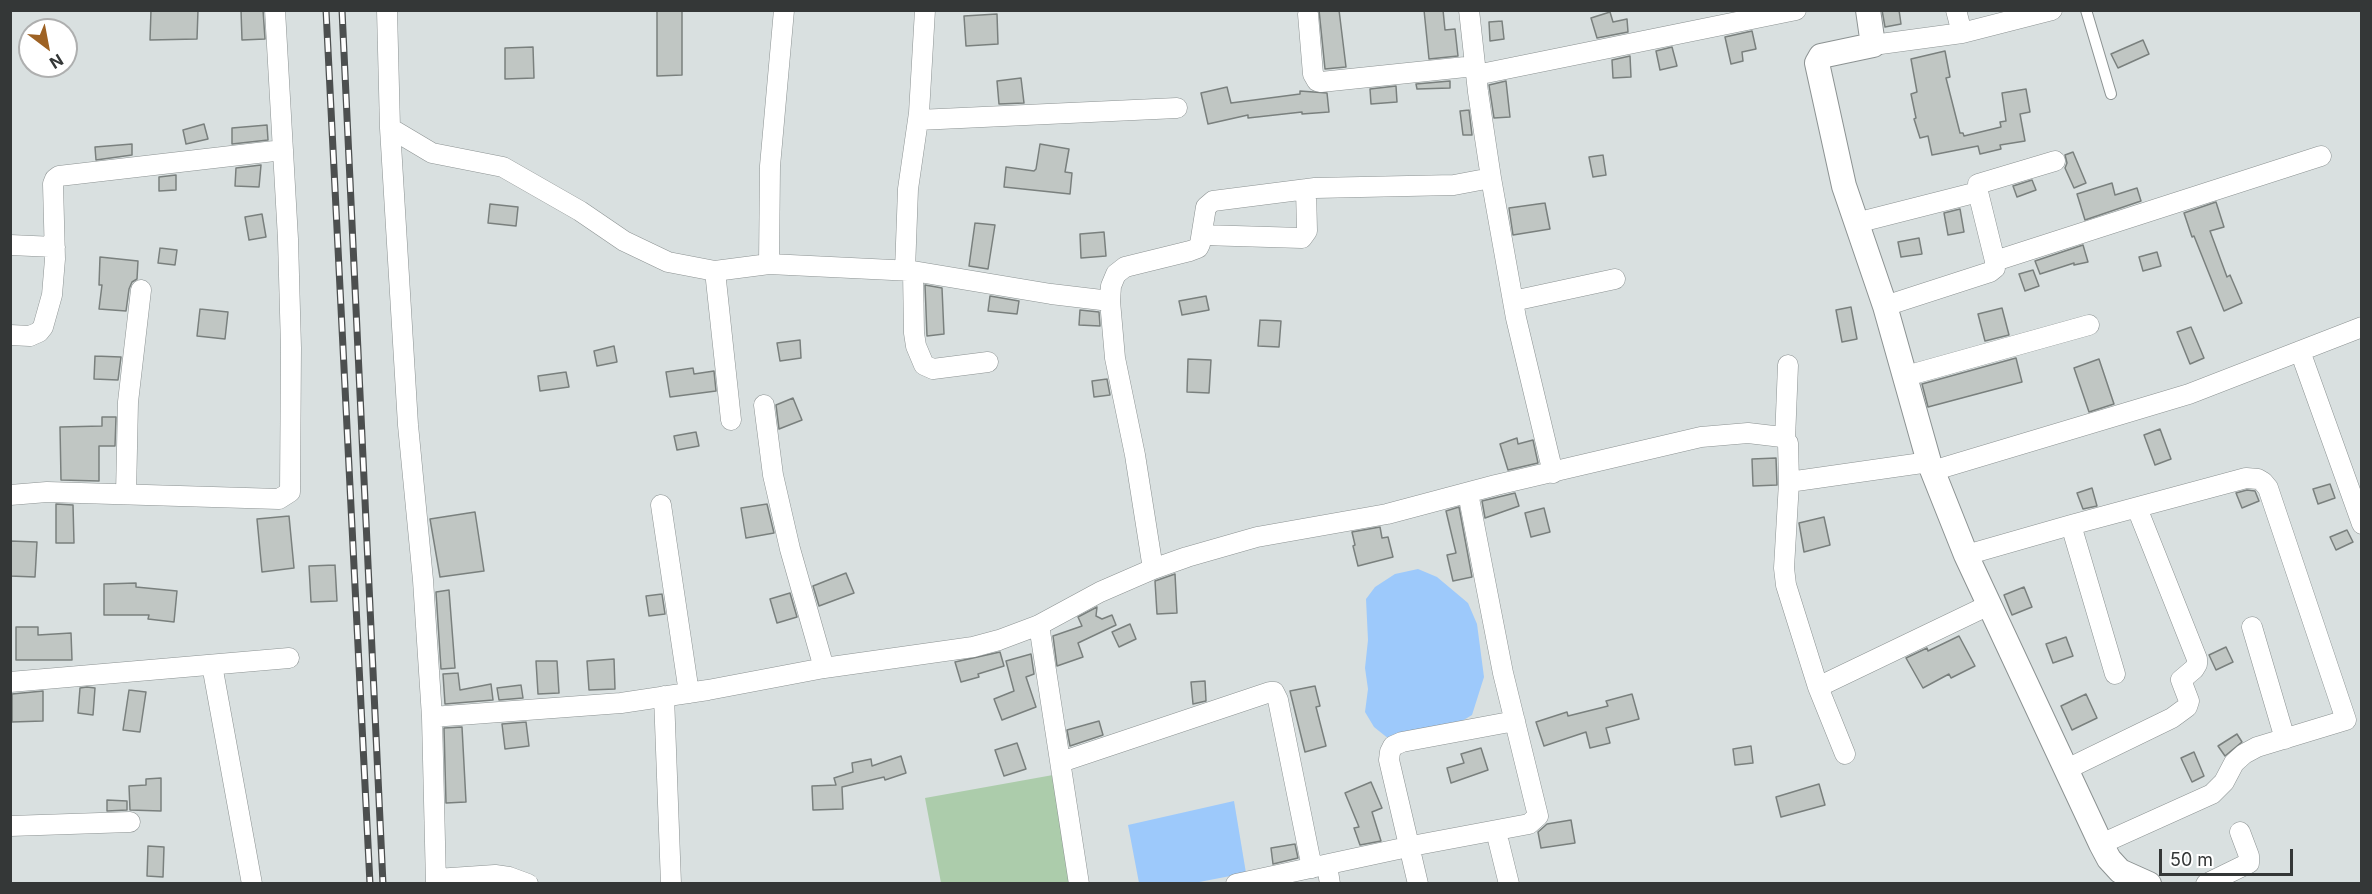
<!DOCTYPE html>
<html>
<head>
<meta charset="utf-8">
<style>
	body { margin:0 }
	#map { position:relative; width:2372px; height:894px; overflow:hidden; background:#d9e0e0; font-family:Inter,sans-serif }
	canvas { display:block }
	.frame { position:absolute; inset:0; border:12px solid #343737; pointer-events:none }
	.north { position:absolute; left:18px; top:18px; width:60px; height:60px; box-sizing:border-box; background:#fff; border:2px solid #aeafaf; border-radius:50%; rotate:148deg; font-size:16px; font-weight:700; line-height:24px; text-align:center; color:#343737 }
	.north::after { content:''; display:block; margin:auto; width:21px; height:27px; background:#9e6224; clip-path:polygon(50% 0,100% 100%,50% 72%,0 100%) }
	.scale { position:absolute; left:2159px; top:849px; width:134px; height:27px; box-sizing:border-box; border:3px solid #343737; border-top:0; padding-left:8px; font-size:18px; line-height:21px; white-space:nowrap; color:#343737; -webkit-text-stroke:4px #fff; paint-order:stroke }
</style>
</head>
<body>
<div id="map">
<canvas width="2372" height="894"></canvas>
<div class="frame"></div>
<div class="north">N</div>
<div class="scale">50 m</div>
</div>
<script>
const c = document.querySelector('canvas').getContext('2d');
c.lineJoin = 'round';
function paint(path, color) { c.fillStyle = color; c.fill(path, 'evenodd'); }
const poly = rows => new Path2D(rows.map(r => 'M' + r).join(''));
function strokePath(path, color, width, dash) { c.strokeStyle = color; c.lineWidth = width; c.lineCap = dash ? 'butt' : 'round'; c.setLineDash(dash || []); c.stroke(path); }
paint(poly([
	[1053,775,1069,883,941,883,925,798]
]), '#acccab');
paint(poly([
	[1418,569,1437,577,1468,603,1477,624,1484,677,1472,715,1462,721,1389,739,1374,727,1365,712,1368,689,1365,668,1368,640,1366,599,1375,587,1395,574],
	[1234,801,1246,873,1194,883,1139,883,1128,825]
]), '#9dc9fb');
const building = poly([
	[151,10,198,10,197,39,150,40,151,10],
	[241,10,263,10,265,39,242,40,241,10],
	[657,10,682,10,682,75,657,76,657,10],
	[1319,10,1339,10,1346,67,1325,69,1319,10],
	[1424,10,1443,10,1445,30,1455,29,1458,56,1429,59,1424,10],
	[1882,10,1899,10,1901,24,1885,27,1882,10],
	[1610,12,1613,22,1627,19,1628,32,1597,38,1591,18,1610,12],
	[997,14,998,44,966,46,964,16,997,14],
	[1502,21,1504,39,1490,41,1489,22,1502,21],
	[1752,31,1756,49,1742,52,1743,61,1731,64,1725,37,1752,31],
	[2143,40,2149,54,2118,68,2111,54,2143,40],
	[533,47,534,78,505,79,505,48,533,47],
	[1672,47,1677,66,1660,70,1656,51,1672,47],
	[1945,51,1950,77,1946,78,1960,133,1963,133,1964,136,2001,127,2000,122,2006,121,2002,93,2026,89,2030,112,2020,114,2025,141,2000,145,2001,149,1980,154,1978,146,1932,155,1928,136,1920,138,1914,119,1916,118,1911,94,1917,92,1911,59,1945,51],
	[1630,56,1631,77,1613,78,1612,60,1630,56],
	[1021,78,1024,103,999,104,997,81,1021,78],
	[1450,81,1450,88,1417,89,1416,84,1450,81],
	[1506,81,1510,117,1494,118,1489,85,1506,81],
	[1396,86,1397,102,1371,104,1370,89,1396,86],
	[1227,87,1231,103,1300,94,1300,91,1327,93,1329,112,1302,114,1302,112,1248,118,1248,115,1208,124,1201,93,1227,87],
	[1469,110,1472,135,1463,135,1460,111,1469,110],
	[204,124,208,139,186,144,183,130,204,124],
	[267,125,268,140,232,144,232,128,267,125],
	[132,144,132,155,96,160,95,147,132,144],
	[1040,144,1069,149,1065,172,1072,173,1070,194,1004,187,1006,167,1034,171,1036,169,1040,144],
	[2073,152,2086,183,2074,188,2065,168,2067,163,2065,155,2073,152],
	[1603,155,1606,175,1593,177,1589,157,1603,155],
	[261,165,259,187,235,186,236,168,261,165],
	[176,175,176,190,159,191,159,177,176,175],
	[2032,180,2036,190,2017,197,2013,186,2032,180],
	[2112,183,2115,195,2137,188,2141,201,2085,220,2077,194,2112,183],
	[2216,202,2224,227,2210,231,2227,277,2230,275,2242,303,2224,311,2194,236,2192,237,2184,213,2216,202],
	[1545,203,1550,229,1513,235,1509,208,1545,203],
	[490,204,518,207,516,226,488,223,490,204],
	[1960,209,1964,232,1948,235,1944,213,1960,209],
	[262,214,266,237,249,240,245,217,262,214],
	[975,223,995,225,988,269,969,266,975,223],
	[1104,232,1106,256,1081,258,1080,234,1104,232],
	[1919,238,1922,254,1901,257,1898,242,1919,238],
	[2083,245,2088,262,2074,265,2074,263,2040,274,2035,261,2083,245],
	[160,248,177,250,175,265,158,263,160,248],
	[2157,252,2161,266,2143,271,2139,257,2157,252],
	[100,257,138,261,137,279,132,282,129,289,126,311,99,309,102,285,99,285,100,257],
	[2033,270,2039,286,2025,291,2019,274,2033,270],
	[925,285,942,288,944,334,927,336,925,285],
	[990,296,1019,301,1017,314,988,311,990,296],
	[1206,296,1209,310,1182,315,1179,301,1206,296],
	[1851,307,1857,339,1842,342,1836,310,1851,307],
	[2002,308,2009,335,1985,341,1978,314,2002,308],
	[200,309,228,312,225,339,197,336,200,309],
	[1080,310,1099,312,1100,326,1079,325,1080,310],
	[1260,320,1281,321,1279,347,1258,346,1260,320],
	[2191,327,2204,358,2190,364,2177,332,2191,327],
	[800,340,801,358,780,361,777,343,800,340],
	[614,346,617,362,597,366,594,351,614,346],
	[95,356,121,357,118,380,94,379,95,356],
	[2016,358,2022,382,1928,407,1922,384,2016,358],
	[1188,359,1211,360,1209,393,1187,392,1188,359],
	[2099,359,2114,404,2089,412,2074,368,2099,359],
	[693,368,694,374,714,371,716,391,670,397,666,372,693,368],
	[566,372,569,387,540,391,538,376,566,372],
	[1107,379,1110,395,1094,397,1092,381,1107,379],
	[793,398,802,420,779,429,776,405,793,398],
	[102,417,116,417,115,446,99,446,99,481,61,480,60,427,102,426,102,417],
	[2160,429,2171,459,2155,465,2144,435,2160,429],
	[696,432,699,446,677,450,674,436,696,432],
	[1517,438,1518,444,1533,440,1538,463,1508,470,1500,444,1517,438],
	[1776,458,1777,485,1753,486,1752,459,1776,458],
	[2330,484,2335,498,2318,504,2313,489,2330,484],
	[2092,488,2097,506,2083,509,2077,493,2092,488],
	[2247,490,2255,491,2259,501,2242,508,2236,493,2247,490],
	[1515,493,1519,506,1485,518,1482,501,1515,493],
	[56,504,73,505,74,543,56,543,56,504],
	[767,504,774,533,746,538,741,508,767,504],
	[1459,507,1472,577,1453,581,1447,555,1456,553,1446,511,1459,507],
	[1544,508,1550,532,1531,537,1525,513,1544,508],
	[475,512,484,571,440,577,430,519,475,512],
	[289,516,294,568,262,572,257,519,289,516],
	[1824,517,1830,545,1804,552,1799,523,1824,517],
	[1380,527,1382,538,1388,537,1393,557,1358,566,1353,546,1355,545,1352,532,1380,527],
	[2347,530,2353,542,2336,550,2330,537,2347,530],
	[10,541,37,542,35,577,10,576,10,541],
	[335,565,337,601,311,602,309,566,335,565],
	[846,573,854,593,819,606,813,586,846,573],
	[1175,574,1177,613,1157,614,1155,581,1175,574],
	[136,583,136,587,177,591,174,622,148,619,149,615,104,615,104,584,136,583],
	[2024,587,2032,607,2012,615,2004,595,2024,587],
	[449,590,455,668,441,669,436,592,449,590],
	[790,593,797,617,777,623,770,599,790,593],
	[662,594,665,614,649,616,646,596,662,594],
	[1097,607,1096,616,1102,619,1112,615,1116,625,1078,643,1083,657,1057,666,1053,636,1082,626,1078,617,1097,607],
	[1130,624,1136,639,1119,647,1112,632,1130,624],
	[16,627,38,627,38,635,71,633,72,660,16,660,16,627],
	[1959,636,1975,666,1951,678,1949,674,1923,688,1906,658,1927,648,1928,651,1959,636],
	[2066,637,2073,656,2053,663,2046,644,2066,637],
	[2226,647,2233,662,2216,670,2209,655,2226,647],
	[1000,652,1004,666,978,674,979,677,961,682,955,662,1000,652],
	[1031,654,1034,674,1026,677,1036,707,1002,720,994,699,1014,691,1006,661,1031,654],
	[614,659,615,689,589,690,587,661,614,659],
	[536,661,557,661,559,693,538,694,536,661],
	[458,673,460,690,491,684,493,700,445,704,443,674,458,673],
	[1205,681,1206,701,1193,704,1191,682,1205,681],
	[521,685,523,698,499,700,497,688,521,685],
	[1315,686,1320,706,1316,707,1326,746,1305,752,1290,691,1315,686],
	[87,687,95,688,93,715,78,713,80,688,87,687],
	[129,690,146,692,140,732,123,730,129,690],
	[43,691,43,721,12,722,12,694,43,691],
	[1632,694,1639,719,1606,728,1610,743,1590,748,1586,732,1544,746,1536,722,1567,712,1568,716,1608,706,1606,701,1632,694],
	[2086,694,2097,718,2072,730,2061,706,2086,694],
	[1099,721,1103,735,1070,746,1067,730,1099,721],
	[526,722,529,746,505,749,502,724,526,722],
	[462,727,466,802,446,803,444,728,462,727],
	[2237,734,2242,742,2225,756,2218,746,2237,734],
	[1017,743,1026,769,1004,776,995,750,1017,743],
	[1751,746,1753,763,1735,765,1733,749,1751,746],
	[1481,748,1488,770,1451,783,1447,768,1464,763,1461,754,1481,748],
	[2194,752,2204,776,2192,782,2181,758,2194,752],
	[901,756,906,773,885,780,884,777,842,787,843,809,813,810,812,786,836,785,834,778,853,772,852,763,871,759,872,766,901,756],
	[161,778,161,811,130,810,129,786,146,785,146,779,161,778],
	[1371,782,1382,808,1372,812,1381,841,1360,845,1354,828,1359,827,1345,793,1371,782],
	[1819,784,1825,805,1781,817,1776,797,1819,784],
	[107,800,127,801,127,810,107,811,107,800],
	[1571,820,1575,843,1541,848,1538,832,1547,824,1571,820],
	[1295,844,1298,858,1273,864,1271,848,1295,844],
	[148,846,164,847,163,877,147,876,148,846]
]);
paint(building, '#c0c6c3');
strokePath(building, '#7a807e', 1.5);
const service = poly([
	[2086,10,2111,94]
]);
const minor = poly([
	[387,10,390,128,432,153,503,167,580,211,624,241,668,262,715,271,769,264,770,166,784,10],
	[1956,10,1962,33,2052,10],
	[1308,14,1313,74,1317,81,1321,82,1475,66],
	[1873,45,1962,33],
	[1476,75,1796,10],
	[918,120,1177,108],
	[390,128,408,425,423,580,432,717,436,884],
	[1491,178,1516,318,1553,473],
	[1856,223,1978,192],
	[1202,235,1302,238,1307,231,1306,189],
	[10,245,55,247],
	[1995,261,2321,156],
	[769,264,913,271,1051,294,1110,301,1115,358,1135,455,1153,569],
	[905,270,908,189,919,113,925,10],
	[715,271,731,420],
	[913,271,914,333,916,346,924,365,933,369,988,362],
	[1110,301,1111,286,1116,274,1125,267,1190,251,1198,248,1200,244,1206,207,1213,201,1315,188,1454,185,1491,178,1478,92,1469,10],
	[1513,301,1615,279],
	[1885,306,1990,272,1995,268,1995,261,1978,192,1978,184,2055,161],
	[10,335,30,336,39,332,43,327,52,295,55,259,53,184,55,179,59,176,283,150],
	[2300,351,2362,524],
	[1906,376,2089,325],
	[764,405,773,475,790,549,824,668,973,647,999,640,1039,625,1100,592,1153,569,1187,557,1257,537,1387,514,1496,485,1701,437,1748,433,1782,437,1788,443,1789,482,1784,568,1786,585,1818,687],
	[1785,439,1788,365],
	[1932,471,2189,394,2362,327],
	[1789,482,1929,462],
	[126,494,128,402,141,290],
	[10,495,47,492,279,499,290,492,291,348,288,239,275,10],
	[661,505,689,693],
	[2071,525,2115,674],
	[1966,555,2071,525,2246,478,2258,479,2263,482,2268,488,2346,720,2257,747,2244,754,2234,763,2224,782,2212,794,2101,844],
	[1039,625,1079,884],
	[2252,627,2285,739],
	[212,665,252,884],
	[10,682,289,658],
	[664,696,671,884],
	[432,717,621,703,708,690,824,668],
	[1845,754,1818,687,1989,605],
	[1061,762,1270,692,1274,692,1278,700,1312,868],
	[2065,770,2172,718,2187,707,2189,701,2181,680,2194,669,2197,664,2197,659,2137,508],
	[10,826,130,822],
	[1496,831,1509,884],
	[1327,865,1330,884],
	[436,879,495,875,509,877,528,884],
	[1236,884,1417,845,1529,824,1538,816,1503,673,1468,493],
	[1418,884,1389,760,1390,752,1393,746,1402,742,1515,721],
	[2206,884,2249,863,2249,856,2240,832]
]);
const tertiary = poly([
	[1868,10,1873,45,1821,56,1817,63,1844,186,1885,306,1929,462,1966,555,2101,844,2109,859,2120,871,2149,884]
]);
strokePath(service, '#8c9292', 12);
strokePath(minor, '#8c9292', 21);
strokePath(tertiary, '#8c9292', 26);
strokePath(service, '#fff', 10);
strokePath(minor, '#fff', 20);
strokePath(tertiary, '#fff', 24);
const rail = poly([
	[326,10,370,884],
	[342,10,383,884]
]);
strokePath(rail, '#4c4f4f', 7);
strokePath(rail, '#fff', 4.5, [14]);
</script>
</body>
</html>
